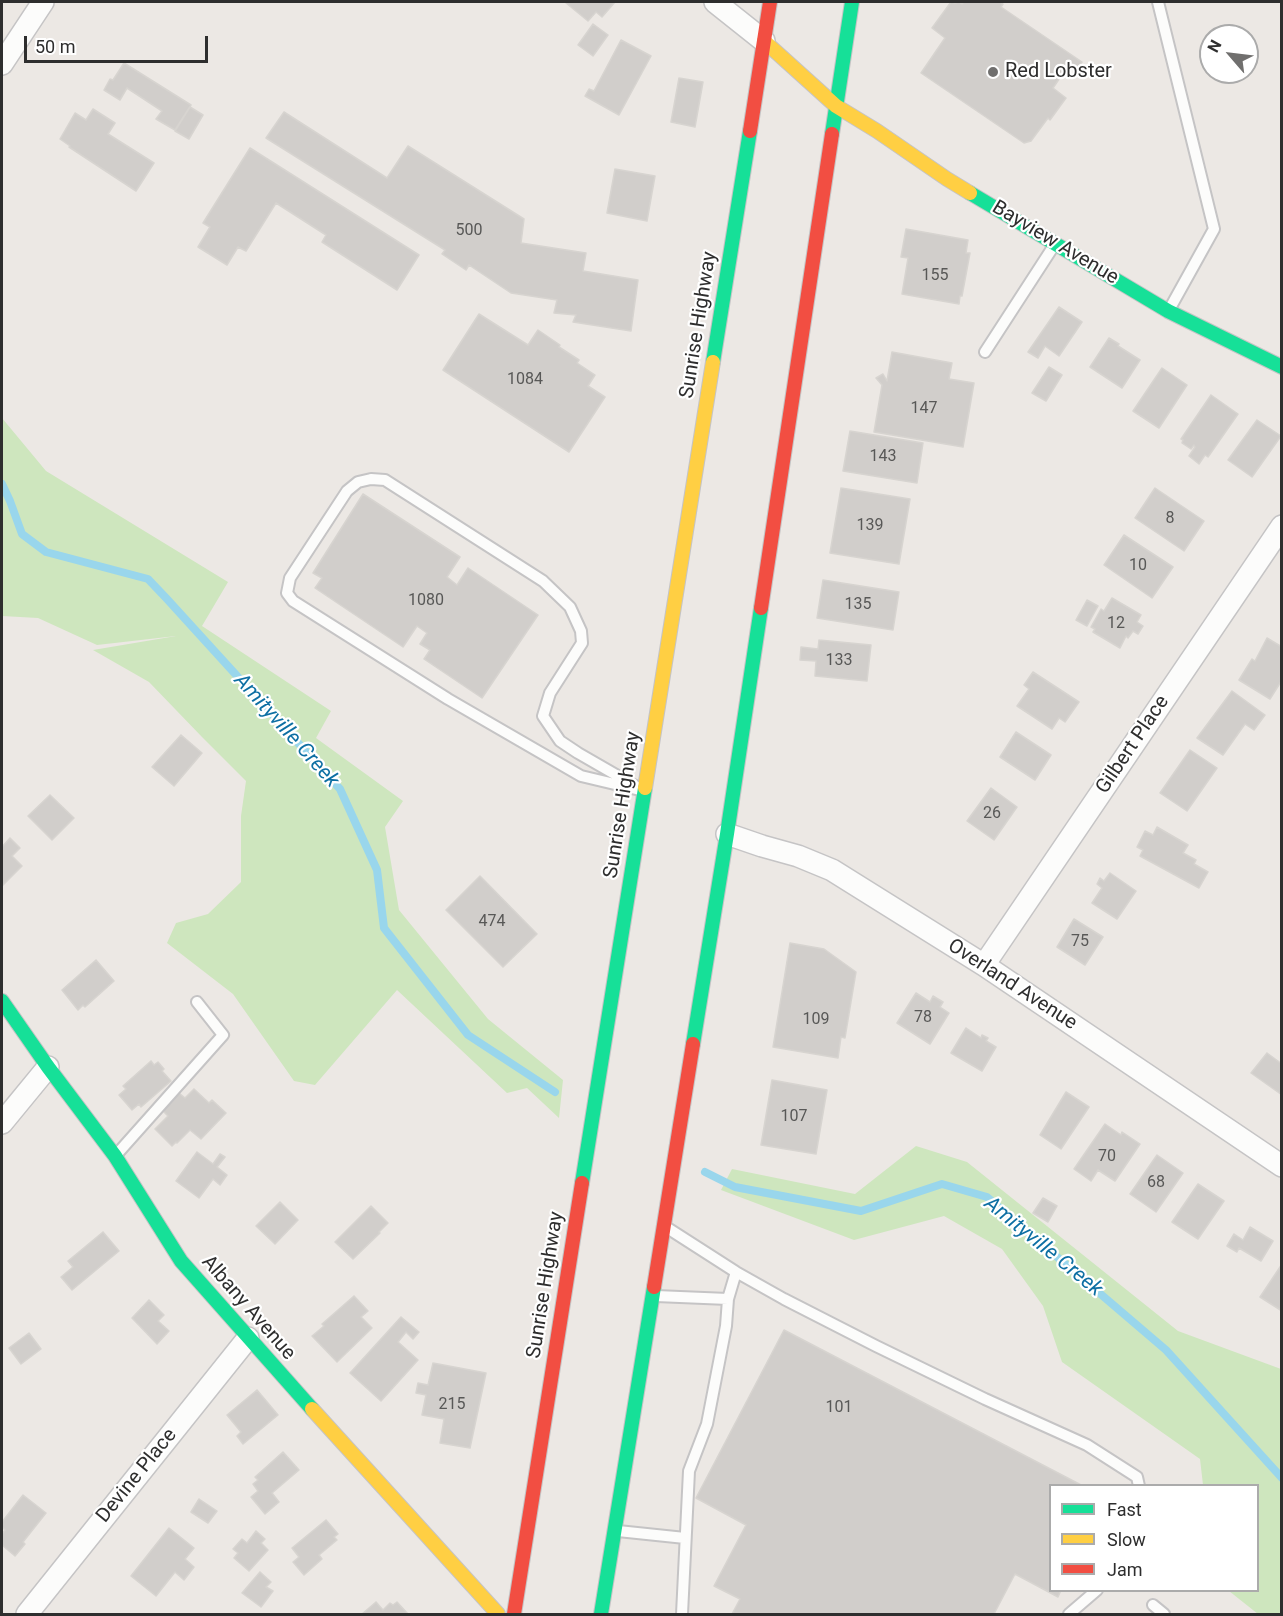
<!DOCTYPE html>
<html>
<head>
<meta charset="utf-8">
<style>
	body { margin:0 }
	#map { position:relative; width:1283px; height:1616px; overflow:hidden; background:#ece8e4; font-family:Roboto,sans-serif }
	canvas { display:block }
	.frame { position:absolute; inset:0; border:3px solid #2e2e2e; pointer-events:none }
	.legend { position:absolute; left:1049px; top:1484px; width:210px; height:108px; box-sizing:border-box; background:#fff; border:2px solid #ababab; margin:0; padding:8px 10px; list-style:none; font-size:18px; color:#2e2e2e }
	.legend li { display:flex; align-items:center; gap:12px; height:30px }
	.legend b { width:30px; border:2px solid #ababab }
	.north { position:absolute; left:1199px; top:24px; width:60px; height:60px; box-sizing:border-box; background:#fff; border:2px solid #ababab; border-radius:50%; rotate:298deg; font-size:16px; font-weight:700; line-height:24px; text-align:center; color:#2e2e2e }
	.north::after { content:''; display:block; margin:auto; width:21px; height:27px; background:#706f6e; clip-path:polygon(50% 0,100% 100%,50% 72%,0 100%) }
	.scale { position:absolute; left:24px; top:36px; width:184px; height:27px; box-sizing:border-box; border:3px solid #2e2e2e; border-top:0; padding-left:8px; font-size:18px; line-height:21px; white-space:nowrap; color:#2e2e2e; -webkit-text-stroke:4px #fff; paint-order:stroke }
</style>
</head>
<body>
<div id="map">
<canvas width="1283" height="1616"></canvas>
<div class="frame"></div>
<ul class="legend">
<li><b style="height:8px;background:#16e098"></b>Fast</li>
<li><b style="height:8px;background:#ffcf43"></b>Slow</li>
<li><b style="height:8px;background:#f24e42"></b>Jam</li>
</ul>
<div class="north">N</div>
<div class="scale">50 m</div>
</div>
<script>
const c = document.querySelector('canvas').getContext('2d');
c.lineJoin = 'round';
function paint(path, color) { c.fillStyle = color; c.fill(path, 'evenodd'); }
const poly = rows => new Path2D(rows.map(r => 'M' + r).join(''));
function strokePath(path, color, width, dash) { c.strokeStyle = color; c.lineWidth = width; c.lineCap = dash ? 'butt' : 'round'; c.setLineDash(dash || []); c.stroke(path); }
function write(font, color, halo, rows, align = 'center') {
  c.font = font + ' Roboto,sans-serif'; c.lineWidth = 4.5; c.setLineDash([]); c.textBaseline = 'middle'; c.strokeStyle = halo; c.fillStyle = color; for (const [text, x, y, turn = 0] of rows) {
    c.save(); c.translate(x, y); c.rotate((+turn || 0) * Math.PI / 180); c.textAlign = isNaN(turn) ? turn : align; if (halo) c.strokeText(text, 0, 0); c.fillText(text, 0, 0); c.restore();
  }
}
paint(poly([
	[2,418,46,471,228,582,202,626,331,711,316,738,403,801,385,827,399,910,488,1019,563,1080,559,1118,527,1088,507,1093,397,990,315,1085,294,1081,233,994,167,943,176,923,208,914,241,882,241,816,246,781,202,737,149,682,93,650,176,636,97,645,38,618,2,616],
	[916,1146,967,1162,1178,1331,1281,1369,1281,1614,1258,1614,1229,1591,1258,1590,1258,1486,1203,1485,1200,1459,1062,1362,1043,1306,1002,1249,944,1216,854,1240,721,1190,732,1169,855,1194]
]), '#cee6be');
strokePath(poly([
	[2,484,10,501,22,534,46,552,148,579,167,599,340,789,377,870,384,928,468,1035,555,1092],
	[705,1172,735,1187,861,1211,942,1184,987,1197,1166,1350,1282,1478]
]), '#99d6ec', 8);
const building = poly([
	[567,2,615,2,602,17,596,12,588,21,566,3,567,2],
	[951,2,955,3,959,2,962,4,964,2,1000,2,1003,4,1001,7,1082,62,1076,71,1068,66,1053,88,1066,98,1050,120,1048,118,1031,141,1024,143,921,73,945,38,932,28,951,2],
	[593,24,608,35,593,56,578,45,593,24],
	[621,40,651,56,619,115,585,96,589,89,594,91,621,40],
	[124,63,191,105,175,130,156,119,162,111,127,88,120,100,104,90,110,79,113,80,124,63],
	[679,78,703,82,695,127,671,122,679,78],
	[190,107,203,115,189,139,175,131,190,107],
	[93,109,115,123,108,134,154,163,136,191,69,147,70,146,60,139,75,113,86,120,93,109],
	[284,112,387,178,408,146,524,219,521,243,586,253,583,271,638,280,631,331,573,322,576,315,554,313,557,300,511,293,469,265,466,270,442,254,445,250,266,138,284,112],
	[250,148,419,255,397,290,322,242,326,235,276,203,246,251,238,247,227,265,198,247,210,227,203,223,250,148],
	[615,169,655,176,647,221,607,213,615,169],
	[906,229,968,240,966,253,970,253,962,296,960,296,959,304,902,294,908,258,901,257,906,229],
	[1059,307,1082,322,1059,356,1045,346,1038,358,1028,352,1059,307],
	[479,314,528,345,538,330,560,345,559,347,579,360,577,363,595,375,588,386,605,397,569,452,443,370,479,314],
	[1109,338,1119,344,1118,346,1140,360,1122,388,1090,367,1109,338],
	[892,352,952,363,949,379,974,383,963,447,874,432,882,385,876,378,883,374,887,381,892,352],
	[1049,367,1062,375,1046,401,1032,393,1049,367],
	[1162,368,1187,385,1159,428,1133,411,1162,368],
	[1211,395,1238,414,1208,457,1205,455,1199,464,1189,456,1195,447,1194,445,1191,449,1182,443,1183,440,1181,439,1211,395],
	[1257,420,1281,436,1252,477,1228,460,1257,420],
	[850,431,923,443,917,483,843,471,850,431],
	[841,488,910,499,899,564,830,553,841,488],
	[1155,488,1204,521,1184,551,1135,518,1155,488],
	[363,494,460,557,447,577,457,585,468,568,538,615,482,698,424,659,430,650,420,644,427,633,417,626,403,647,315,588,322,578,313,573,363,494],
	[1124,535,1173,567,1152,598,1104,565,1124,535],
	[823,580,899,592,893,630,817,618,823,580],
	[1112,598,1141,615,1137,622,1143,626,1138,634,1133,631,1128,638,1126,636,1120,648,1093,632,1095,629,1091,627,1101,609,1104,611,1112,598],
	[1087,600,1098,606,1087,626,1076,620,1087,600],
	[1267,638,1282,647,1282,680,1270,699,1239,680,1252,659,1255,661,1267,638],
	[819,640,871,645,867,681,815,676,816,661,800,660,801,647,818,649,819,640],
	[1033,672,1079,702,1065,722,1059,718,1052,729,1017,706,1029,689,1024,685,1033,672],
	[1232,691,1265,715,1254,730,1245,724,1223,755,1197,738,1232,691],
	[1016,732,1051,755,1035,780,1000,757,1016,732],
	[181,735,202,753,174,786,152,767,181,735],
	[1190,750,1217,768,1187,811,1160,793,1190,750],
	[991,788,1017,807,994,840,967,821,991,788],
	[50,795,74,818,52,840,28,816,50,795],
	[1157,827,1188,845,1183,853,1196,860,1194,864,1208,872,1199,888,1140,856,1143,850,1137,847,1145,831,1153,835,1157,827],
	[10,838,20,848,12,856,22,866,2,886,2,847,10,838],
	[1110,873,1136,891,1117,919,1092,903,1102,888,1097,884,1100,878,1104,881,1110,873],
	[480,876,537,934,503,967,446,910,480,876],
	[1074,919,1103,937,1085,965,1057,947,1074,919],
	[790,943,824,949,856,972,845,1038,841,1037,838,1058,773,1047,790,943],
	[96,960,114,981,85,1007,83,1005,78,1010,62,990,96,960],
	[916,993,930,1002,933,996,943,1002,940,1007,949,1013,930,1044,897,1023,916,993],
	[966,1028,981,1038,982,1035,988,1038,986,1041,996,1047,982,1071,951,1053,966,1028],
	[1267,1053,1282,1064,1282,1095,1251,1073,1267,1053],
	[151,1061,154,1065,158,1062,164,1069,162,1071,171,1081,141,1107,139,1104,132,1110,119,1095,126,1089,123,1086,151,1061],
	[772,1080,827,1090,816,1154,761,1145,772,1080],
	[194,1089,209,1103,212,1100,226,1113,201,1139,190,1130,177,1143,176,1142,172,1146,155,1129,168,1116,162,1110,179,1093,185,1098,194,1089],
	[1066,1092,1089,1107,1061,1149,1040,1135,1066,1092],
	[1105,1124,1121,1135,1122,1132,1140,1144,1115,1181,1098,1170,1091,1181,1074,1169,1105,1124],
	[197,1152,213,1164,220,1154,225,1157,217,1167,227,1175,220,1185,213,1179,199,1198,176,1181,197,1152],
	[1157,1155,1183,1173,1156,1212,1130,1194,1157,1155],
	[1198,1184,1224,1201,1198,1239,1172,1222,1198,1184],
	[1043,1198,1057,1206,1048,1222,1033,1213,1043,1198],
	[280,1202,298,1220,275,1244,256,1226,280,1202],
	[371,1206,388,1223,379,1232,380,1233,353,1259,335,1242,371,1206],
	[1250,1227,1273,1241,1261,1261,1239,1248,1237,1252,1227,1246,1234,1234,1243,1240,1250,1227],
	[103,1232,119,1251,72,1290,61,1277,73,1267,68,1261,103,1232],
	[1282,1264,1282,1311,1260,1297,1282,1264],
	[354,1296,368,1311,361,1317,372,1328,337,1362,312,1336,324,1326,322,1324,354,1296],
	[149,1300,164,1315,158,1321,169,1331,157,1344,132,1318,149,1300],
	[401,1317,419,1332,413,1339,406,1332,398,1342,418,1360,381,1401,350,1373,401,1317],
	[784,1330,1083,1486,1050,1486,1050,1590,1061,1590,1058,1597,1015,1574,994,1614,732,1614,740,1599,714,1586,746,1525,696,1498,784,1330],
	[29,1333,41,1349,21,1364,9,1348,29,1333],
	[433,1363,486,1373,470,1448,440,1443,444,1419,422,1415,426,1395,416,1393,418,1383,428,1385,433,1363],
	[257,1390,278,1415,243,1444,237,1436,241,1432,227,1415,257,1390],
	[283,1452,299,1470,272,1493,279,1502,265,1514,251,1497,258,1491,253,1484,258,1480,255,1477,283,1452],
	[23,1495,46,1513,23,1542,25,1544,15,1556,2,1545,2,1534,5,1530,2,1527,2,1522,23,1495],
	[199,1499,217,1511,208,1523,191,1512,199,1499],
	[326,1520,338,1534,334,1537,337,1540,319,1555,322,1559,304,1575,293,1562,299,1557,292,1548,326,1520],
	[169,1528,194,1548,185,1559,194,1567,184,1580,175,1572,156,1596,131,1576,169,1528],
	[256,1531,265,1539,261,1543,268,1550,249,1571,234,1558,238,1553,233,1549,242,1539,247,1543,256,1531],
	[260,1572,271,1582,266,1587,273,1591,261,1607,242,1593,260,1572],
	[376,1602,383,1610,390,1603,393,1605,397,1602,408,1614,362,1614,376,1602]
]);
paint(building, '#d1cecb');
strokePath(building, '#d7d4d0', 1.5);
const lane = poly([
	[1158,2,1214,229,1169,310],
	[985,352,1055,244],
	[371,479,385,480,543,581,570,607,581,631,582,643,550,693,543,716,560,741,578,753,644,791,581,776,448,699,293,601,287,593,290,578,347,491,358,482,371,479],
	[117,1154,223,1035,197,1002],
	[669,1229,736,1272,784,1299,876,1346,985,1399,1087,1445,1137,1477,1139,1486],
	[656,1296,728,1299,726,1326,707,1424,689,1471,682,1614],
	[728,1299,736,1272],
	[618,1531,685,1538],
	[1153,1605,1164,1614],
	[1069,1614,1097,1590]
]);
const street = poly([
	[715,2,764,41],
	[2,64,43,2],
	[727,834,762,846,798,856,832,870,984,965,1282,1166],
	[984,965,1282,526],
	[2,1123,48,1067],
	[27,1614,248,1338]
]);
const fast = poly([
	[832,134,852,2],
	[970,193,1168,311,1282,367],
	[713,362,750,131],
	[2,1001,48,1067,115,1156,181,1261,312,1409],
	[693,1044,727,834,761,608],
	[582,1183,645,788],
	[601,1614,654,1287]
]);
const slow = poly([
	[764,41,836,106,877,131,947,179,970,193],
	[645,788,713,362],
	[312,1409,498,1614]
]);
const jam = poly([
	[750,131,770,2],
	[761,608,832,134],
	[654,1287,693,1044],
	[514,1614,582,1183]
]);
strokePath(lane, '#c5c4c5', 14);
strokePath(street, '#c5c4c5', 24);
strokePath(fast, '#c5c4c5', 16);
strokePath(slow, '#c5c4c5', 16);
strokePath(jam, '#c5c4c5', 16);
strokePath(lane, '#fcfcfb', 10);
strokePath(street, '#fcfcfb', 21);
strokePath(fast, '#16e098', 14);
strokePath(slow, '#ffcf43', 14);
strokePath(jam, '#f24e42', 14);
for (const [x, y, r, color] of [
	[993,72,6,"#706f6e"]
]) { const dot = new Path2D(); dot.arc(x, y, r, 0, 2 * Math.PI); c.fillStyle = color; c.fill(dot); strokePath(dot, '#fff', 2); }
write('16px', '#585857', null, [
	["500",469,231],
	["155",935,276],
	["1084",525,380],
	["147",924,409],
	["143",883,457],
	["8",1170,519],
	["139",870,526],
	["10",1138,566],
	["1080",426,601],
	["135",858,605],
	["12",1116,624],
	["133",839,661],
	["26",992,814],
	["474",492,922],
	["75",1080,942],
	["78",923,1018],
	["109",816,1020],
	["107",794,1117],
	["70",1107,1157],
	["68",1156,1183],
	["215",452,1405],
	["101",839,1408]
]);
write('20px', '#2e2e2e', '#fff', [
	["Red Lobster",1005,72]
], 'left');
write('20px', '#2e2e2e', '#fff', [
	["Bayview Avenue",1055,243,31],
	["Sunrise Highway",699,325,-81],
	["Gilbert Place",1133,745,-56],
	["Sunrise Highway",623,805,-81],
	["Overland Avenue",1012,985,33],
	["Sunrise Highway",546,1285,-81],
	["Albany Avenue",248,1308,49],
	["Devine Place",137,1476,-51]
]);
write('italic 21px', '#0d6fa3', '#fff', [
	["Amityville Creek",286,731,48],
	["Amityville Creek",1043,1247,39]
]);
</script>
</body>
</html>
